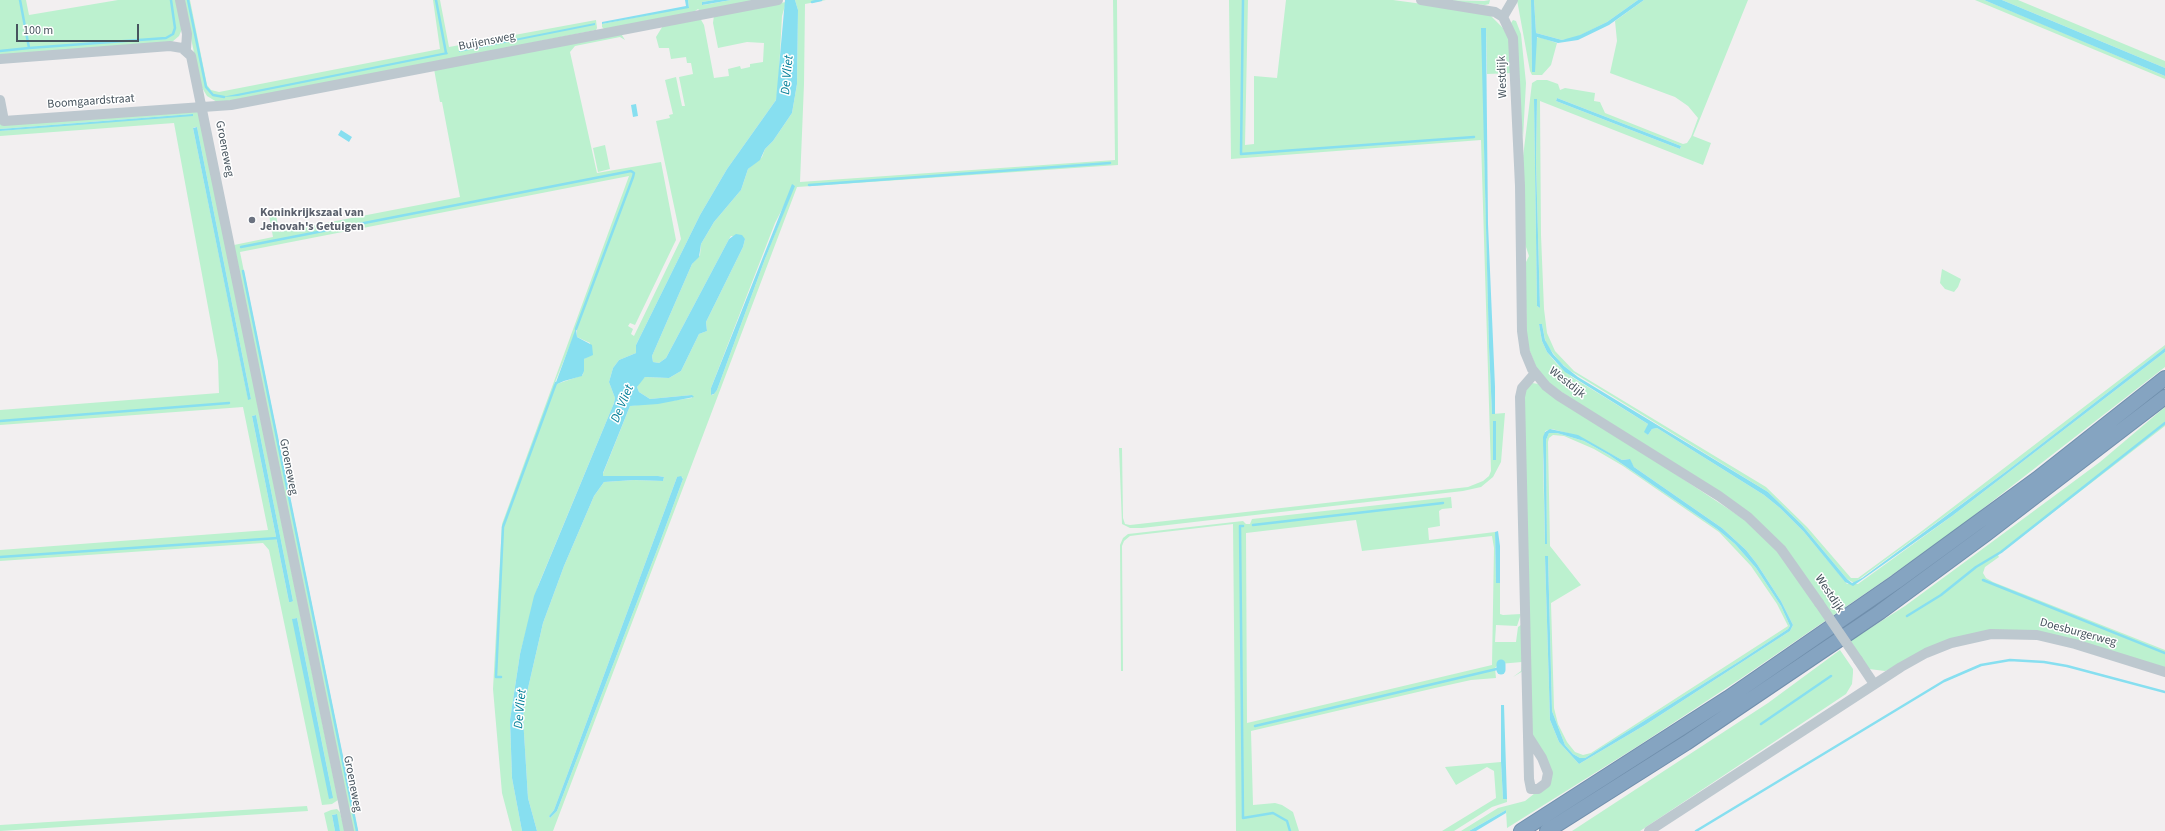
<!DOCTYPE html>
<html>
<head>
<meta charset="utf-8">
<style>
	body { margin:0 }
	#map { position:relative; width:2165px; height:831px; overflow:hidden; background:#f2eff0; font-family:"Source Sans 3",sans-serif }
	canvas { display:block }
	.scale { position:absolute; left:16px; top:24px; width:123px; height:18px; box-sizing:border-box; border:2px solid #47545e; border-top:0; padding-left:5px; font-size:12px; line-height:14px; white-space:nowrap; color:#47545e; -webkit-text-stroke:3px #fff; paint-order:stroke }
</style>
</head>
<body>
<div id="map">
<canvas width="2165" height="831"></canvas>
<div class="scale">100 m</div>
</div>
<script>
const c = document.querySelector('canvas').getContext('2d');
c.lineJoin = 'round';
function paint(path, color) { c.fillStyle = color; c.fill(path, 'evenodd'); }
const poly = rows => new Path2D(rows.map(r => 'M' + r).join(''));
function strokePath(path, color, width, dash) { c.strokeStyle = color; c.lineWidth = width; c.lineCap = dash ? 'butt' : 'round'; c.setLineDash(dash || []); c.stroke(path); }
function write(font, color, halo, rows, align = 'center') {
  c.font = font + ' "Source Sans 3",sans-serif'; c.lineWidth = 3; c.setLineDash([]); c.textBaseline = 'middle'; c.strokeStyle = halo; c.fillStyle = color; for (const [text, x, y, turn = 0] of rows) {
    c.save(); c.translate(x, y); c.rotate((+turn || 0) * Math.PI / 180); c.textAlign = isNaN(turn) ? turn : align; if (halo) c.strokeText(text, 0, 0); c.fillText(text, 0, 0); c.restore();
  }
}
paint(poly([
	[0,0,26,0,29,15,118,0,177,0,182,29,179,36,172,42,0,56],
	[183,0,190,0,207,85,211,90,219,92,440,49,433,0,440,0,449,47,596,20,597,28,596,30,229,103,217,102,207,96,201,86],
	[688,0,715,0,702,2,703,5,731,0,760,0,700,11,698,9,692,13,604,29,602,27,602,24,689,7],
	[795,0,826,0,805,4,804,84,800,182,1115,160,1113,0,1117,0,1118,165,797,187,553,831,537,831,528,798,523,717,526,697,543,623,564,566,594,496,604,482,634,480,663,481,664,477,658,476,602,476,630,406,692,398,692,395,650,399,639,392,637,387,640,381,645,377,669,378,681,371,699,334,707,331,706,322,743,247,745,239,731,236,729,239,666,358,659,363,653,362,652,356,692,264,700,255,701,244,714,222,741,190,748,169,762,157,765,149,773,141,792,113,797,84,798,10],
	[795,184,765,259,717,390,713,395,711,395,711,388,775,223],
	[677,477,682,477,683,479,660,542,557,811,550,818,549,816,554,810,566,778],
	[1229,0,1248,0,1245,145,1254,144,1254,76,1277,78,1286,0,1393,0,1467,10,1491,16,1503,28,1509,39,1512,73,1487,74,1486,28,1484,137,1489,347,1492,414,1505,413,1501,462,1493,477,1481,487,1463,491,1142,528,1130,528,1122,524,1119,448,1122,448,1123,518,1125,524,1130,525,1468,487,1483,481,1489,476,1491,471,1481,140,1231,159],
	[1444,0,1484,1,1490,0,1489,4,1485,5],
	[1517,0,1531,0,1532,72,1534,72,1536,38,1539,37,1557,43,1551,65,1542,75,1532,75,1530,71],
	[1534,0,1638,0,1607,22,1575,38,1562,40,1536,33],
	[1644,0,1748,0,1693,136,1711,143,1703,165,1540,101,1541,235,1544,309,1547,333,1555,351,1574,371,1766,487,1807,527,1851,578,1858,578,1918,534,2165,345,2165,348,2008,470,1854,583,1847,579,1802,525,1768,492,1569,370,1559,361,1546,344,1542,324,1539,324,1542,341,1547,352,1557,364,1572,377,1648,424,1645,432,1648,435,1652,429,1657,428,1764,495,1780,508,1804,532,1847,584,1858,584,1952,516,2165,352,2165,367,1963,524,1885,580,1740,679,1638,746,1507,828,1506,810,1469,831,1461,831,1498,808,1525,801,1549,782,1532,735,1523,393,1532,383,1539,384,1777,541,1550,384,1536,367,1527,344,1525,264,1529,256,1524,241,1523,157,1532,83,1537,80,1547,80,1558,84,1560,90,1565,88,1595,93,1594,101,1600,102,1605,113,1683,144,1687,143,1691,137,1698,118,1688,106,1675,97,1610,73,1617,41,1615,21],
	[1557,98,1681,146,1680,149,1556,101],
	[1534,99,1537,99,1536,162,1540,308,1537,306],
	[1552,429,1578,436,1622,460,1629,459,1634,467,1722,528,1746,550,1757,564,1781,601,1793,625,1790,631,1645,725,1579,764,1559,742,1550,720,1545,556,1548,556,1552,711,1565,745,1573,754,1580,758,1585,758,1738,662,1788,629,1790,626,1781,606,1756,568,1735,544,1717,529,1609,455,1584,441,1557,433,1549,433,1546,440,1547,544,1545,544,1543,460,1545,431],
	[1553,435,1564,436,1594,449,1623,466,1719,532,1751,566,1777,604,1788,626,1591,753,1583,755,1575,752,1567,742,1558,724,1554,708,1551,603,1581,585,1550,546,1548,442,1549,438],
	[1975,0,1984,0,2033,20,2165,76,2165,79],
	[2002,0,2018,0,2165,61,2165,68],
	[786,2,782,16,778,90,776,100,727,169,700,215,636,345,636,353,619,360,613,368,609,382,615,398,614,403,538,586,520,654,510,720,512,778,522,831,512,831,502,793,493,689,502,524,629,176,240,252,358,831,351,831,234,245,273,237,269,215,276,214,279,232,460,197,442,102,440,102,434,69,620,32,625,40,620,37,575,46,570,52,597,173,661,162,676,240,635,325,630,323,628,326,633,329,631,334,634,336,681,239,656,121,670,118,669,115,673,114,665,80,676,77,682,106,685,106,679,77,693,74,691,63,687,63,686,57,671,59,669,48,659,48,656,37,664,24,700,18,704,25,714,78,729,76,728,69,740,66,741,69,750,67,750,64,763,62,764,43,747,42,718,48,713,23,714,15],
	[577,328,577,337,590,343,589,356,584,359,583,375,554,385],
	[1513,20,1516,21,1521,34,1526,83,1523,138,1511,23],
	[198,111,338,800,332,804,322,805,269,550,263,543,0,561,0,550,268,530,243,407,0,425,0,410,219,393,218,361,174,123,0,136,0,131,193,114,0,129,0,118],
	[195,127,197,127,251,399,248,399,193,128],
	[256,415,293,601,289,602,252,416],
	[297,618,333,798,293,619],
	[605,145,610,169,598,172,593,148],
	[1942,269,1961,279,1958,287,1954,292,1945,289,1940,283],
	[2165,407,2165,426,1998,555,1999,557,1985,567,1983,573,1986,578,1993,582,2165,650,2165,668,1998,630,1885,671,1869,669,1850,641,1905,606,1973,556,2100,462],
	[1451,497,1452,508,1442,509,1439,511,1440,526,1428,528,1429,540,1495,532,1496,583,1500,583,1500,614,1503,615,1521,614,1517,626,1496,625,1495,642,1516,642,1518,627,1524,623,1523,671,1513,677,1521,671,1522,662,1499,664,1495,668,1496,678,1471,680,1435,688,1251,731,1253,805,1275,803,1282,805,1293,812,1299,831,1236,831,1233,524,1138,535,1130,536,1124,541,1122,546,1123,671,1121,671,1120,545,1123,538,1128,534,1137,533,1243,521,1246,524,1250,524,1252,519],
	[1356,520,1362,551,1492,536,1494,548,1492,665,1247,723,1246,533],
	[1840,650,1853,669,1853,673,1852,684,1846,694,1640,831,1572,831,1768,703],
	[1501,762,1503,799,1507,799,1507,802,1492,807,1454,831,1442,831,1496,798,1494,771,1487,767,1456,785,1445,767],
	[307,806,308,811,0,831,0,825],
	[331,810,337,809,340,812,345,831,340,831,336,814,332,815,335,831,328,831,324,813]
]), '#bcf1cf');
paint(poly([
	[685,0,688,0,689,8,602,24,602,22,686,6],
	[715,0,731,0,702,5,702,2],
	[785,0,795,0,798,10,797,84,792,113,773,141,765,149,760,160,748,169,741,190,714,222,701,244,699,257,692,264,652,356,653,362,659,363,666,358,729,239,736,234,742,235,745,239,743,247,706,322,707,331,699,334,681,371,669,378,645,377,637,387,639,392,650,399,692,395,694,397,658,404,630,406,603,473,603,476,658,476,664,477,663,481,634,480,604,482,594,496,564,566,543,623,526,697,523,717,528,798,537,831,522,831,512,778,510,720,520,654,534,596,614,403,615,398,609,382,613,368,619,360,636,353,636,345,700,215,727,169,776,100],
	[1531,0,1534,0,1536,33,1562,40,1580,35,1607,22,1638,0,1644,0,1609,25,1578,40,1558,43,1537,37,1535,72,1532,72],
	[1984,0,2002,0,2165,68,2165,76],
	[595,23,595,25,459,52,459,50],
	[1481,28,1486,28,1488,224,1495,387,1495,414,1492,414,1489,347],
	[447,52,448,54,238,96,222,97],
	[1557,98,1681,146,1680,149,1556,101],
	[1534,99,1537,99,1536,162,1540,308,1537,306],
	[636,104,638,116,633,117,631,105],
	[193,114,193,116,0,131,0,129],
	[197,127,251,399,248,400,193,128],
	[341,130,352,137,349,142,338,135],
	[792,184,795,186,765,259,717,390,714,394,711,395,711,388],
	[1539,324,1542,324,1545,340,1553,354,1564,366,1578,377,1768,492,1802,525,1847,579,1852,583,1862,578,2008,470,2165,348,2165,352,1952,516,1853,586,1845,582,1804,532,1780,508,1764,495,1657,428,1652,429,1648,435,1644,432,1648,424,1565,372,1547,352,1542,341],
	[576,328,577,337,592,345,593,355,584,359,584,371,582,376,564,381,555,385],
	[256,415,293,601,291,602,289,602,252,416],
	[1493,421,1496,421,1496,460,1493,460],
	[1550,429,1578,435,1622,460,1630,459,1634,467,1722,528,1746,550,1757,564,1781,601,1793,625,1790,631,1645,725,1579,764,1559,742,1550,720,1545,556,1548,556,1552,711,1565,745,1573,754,1580,758,1585,758,1738,662,1788,629,1790,626,1781,606,1756,568,1735,544,1717,529,1609,455,1584,441,1557,433,1549,433,1546,440,1547,544,1545,544,1543,437,1545,432],
	[681,476,683,479,660,542,557,811,550,818,549,816,554,810,566,778,677,477],
	[1498,531,1500,546,1500,583,1496,583,1495,532],
	[297,618,333,798,329,799,292,619],
	[1501,705,1504,705,1507,799,1503,799,1501,762],
	[1506,810,1506,813,1476,831,1469,831],
	[337,814,340,831,335,831,332,815]
]), '#87dff0');
strokePath(poly([
	[188,0,206,87,213,95,224,97],
	[436,0,446,53],
	[1243,0,1241,154,1474,137],
	[812,2,821,0],
	[29,48,166,38,173,34,175,28,171,0],
	[0,51,29,48,20,0],
	[809,185,1110,163],
	[241,247,631,171,634,173,633,177,576,329],
	[243,271,357,831],
	[0,421,229,403],
	[1253,525,1443,503],
	[1243,526,1240,526,1243,818,1273,813,1287,821,1290,831],
	[0,557,278,538],
	[1983,580,2165,653],
	[1907,616,1941,595,1976,567,2001,552,2165,423],
	[501,677,496,677,503,527,556,383],
	[1761,724,1831,676],
	[1255,726,1501,668],
	[1696,831,1944,681,1981,665,2010,660,2044,662,2067,666,2165,692]
]), '#87dff0', 2.5);
strokePath(poly([
	[1501,664,1501,670]
]), '#87dff0', 9);
const highway = poly([
	[1521,831,1728,698,1896,582,2037,479,2165,378],
	[1547,831,1686,743,1880,612,1986,534,2165,397]
]);
strokePath(highway, '#708fac', 16);
strokePath(poly([
	[180,0,187,34,186,49],
	[1421,0,1495,12,1503,17,1513,38,1520,186,1522,331,1525,352,1532,369,1546,386,1559,396,1719,496,1748,517,1781,549,1819,603],
	[1503,17,1513,0],
	[0,59,170,46,182,48,191,56,349,831],
	[0,100,4,121,231,105,778,0],
	[1858,660,1874,684],
	[1528,736,1542,758,1548,773,1546,783,1538,789,1531,789,1529,779,1520,397,1522,388,1535,373],
	[1649,831,1901,667,1926,653,1951,643,1991,634,2037,635,2075,644,2165,672]
]), '#bdc8cf', 10);
strokePath(highway, '#85a4c1', 14);
strokePath(poly([
	[1819,603,1858,660]
]), '#bdc8cf', 10);
for (const [x, y, r, color] of [
	[252,220,4,"#6b7280"]
]) { const dot = new Path2D(); dot.arc(x, y, r, 0, 2 * Math.PI); c.fillStyle = color; c.fill(dot); strokePath(dot, '#fff', 1.5); }
write('12px', '#47545e', '#fff', [
	["Buijensweg",487,42,-11],
	["Westdijk",1503,77,-92],
	["Boomgaardstraat",91,102,-4],
	["Groeneweg",224,149,79],
	["Westdijk",1567,383,38],
	["Groeneweg",288,467,79],
	["Westdijk",1829,594,56],
	["Doesburgerweg",2078,633,15],
	["Groeneweg",352,784,79]
]);
write('bold 12px', '#5b616d', '#fff', [
	["Koninkrijkszaal van",260,213],
	["Jehovah's Getuigen",260,227]
], 'left');
write('italic 13px', '#07819a', '#fff', [
	["De Vliet",788,75,-85],
	["De Vliet",623,404,-67],
	["De Vliet",521,709,-85]
]);
</script>
</body>
</html>
